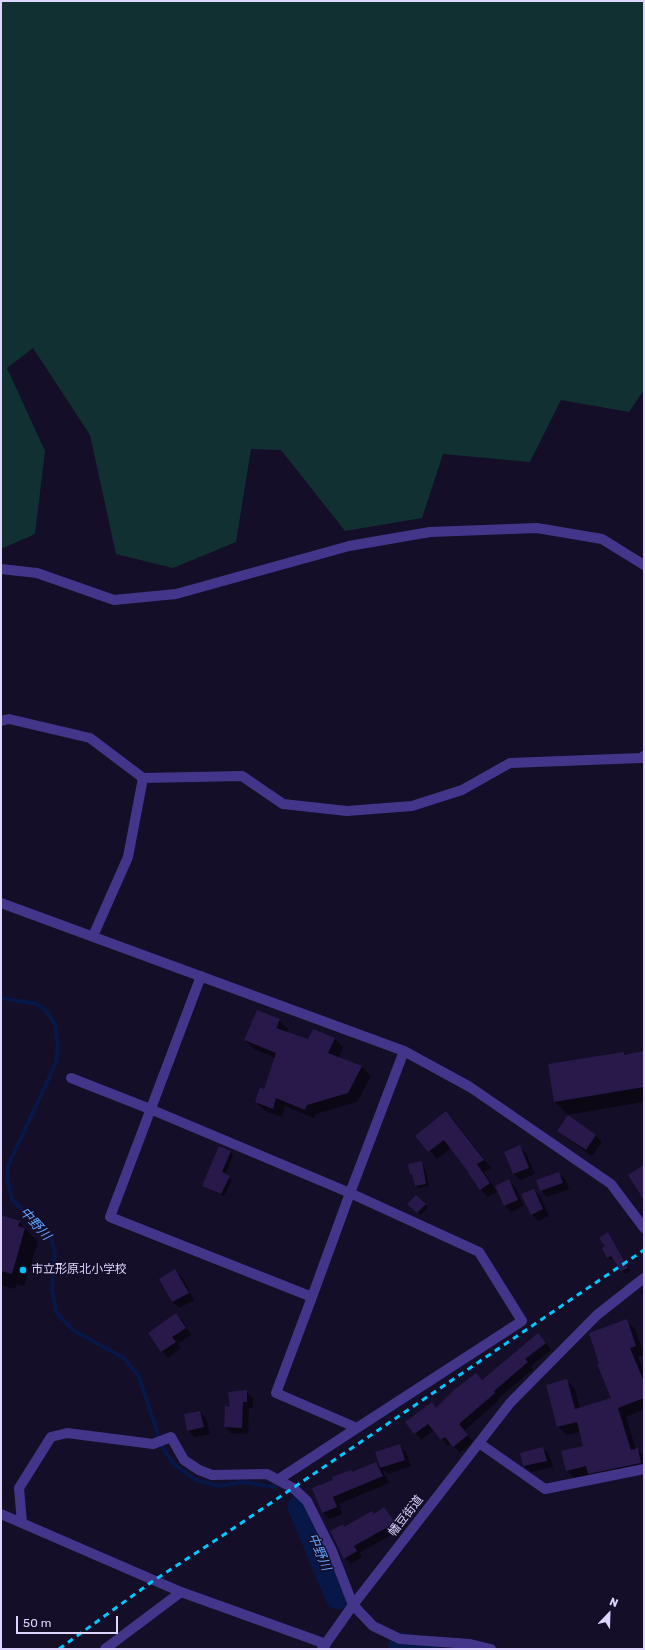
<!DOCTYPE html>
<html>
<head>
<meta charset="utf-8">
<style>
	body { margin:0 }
	#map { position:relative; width:645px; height:1650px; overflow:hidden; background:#150e28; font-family:Rubik,sans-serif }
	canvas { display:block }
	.frame { position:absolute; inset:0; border:2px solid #dfd5ff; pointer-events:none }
	.north { position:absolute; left:589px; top:1594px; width:40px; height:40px; -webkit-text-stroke:3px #150e28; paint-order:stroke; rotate:23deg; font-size:11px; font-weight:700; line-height:16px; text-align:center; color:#dfd5ff }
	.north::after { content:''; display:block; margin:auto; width:14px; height:18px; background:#dfd5ff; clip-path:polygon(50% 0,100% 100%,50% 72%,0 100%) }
	.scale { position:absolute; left:16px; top:1616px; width:102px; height:18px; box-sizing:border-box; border:2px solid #dfd5ff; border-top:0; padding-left:5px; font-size:12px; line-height:14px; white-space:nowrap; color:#dfd5ff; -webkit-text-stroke:3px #150e28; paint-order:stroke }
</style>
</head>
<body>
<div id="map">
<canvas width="645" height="1650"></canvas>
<div class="frame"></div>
<div class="north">N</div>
<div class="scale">50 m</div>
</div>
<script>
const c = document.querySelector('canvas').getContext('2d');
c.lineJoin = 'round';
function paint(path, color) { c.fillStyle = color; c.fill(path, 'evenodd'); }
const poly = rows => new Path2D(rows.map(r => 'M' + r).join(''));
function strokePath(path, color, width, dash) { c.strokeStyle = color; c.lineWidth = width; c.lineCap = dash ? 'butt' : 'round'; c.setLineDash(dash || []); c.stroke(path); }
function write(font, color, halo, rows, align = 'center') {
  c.font = font + ' Rubik,"Noto Sans JP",sans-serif'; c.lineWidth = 3; c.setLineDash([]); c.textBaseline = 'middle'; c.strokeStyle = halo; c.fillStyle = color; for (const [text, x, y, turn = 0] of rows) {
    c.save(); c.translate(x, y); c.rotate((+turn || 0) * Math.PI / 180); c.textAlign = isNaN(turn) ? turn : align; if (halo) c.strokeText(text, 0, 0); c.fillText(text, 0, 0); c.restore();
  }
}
paint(poly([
	[1,1,644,1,644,390,629,412,561,400,530,462,443,454,422,518,345,531,281,450,251,449,236,542,173,568,116,554,90,435,33,348,7,368,45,451,35,534,1,549]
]), '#113032');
paint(poly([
	[279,1020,288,1029,287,1033,309,1041,334,1038,343,1047,339,1058,362,1067,371,1076,357,1102,316,1114,314,1118,285,1106,282,1117,265,1111,256,1102,265,1090,276,1058,254,1049,245,1040],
	[277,1023,279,1023,275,1033,274,1032],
	[644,1052,644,1106,643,1102,568,1115,555,1102,549,1065,624,1053,626,1056],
	[446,1112,454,1120,491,1168,484,1172,497,1192,488,1197,480,1189,451,1148,437,1159,416,1136],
	[568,1117,596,1136,602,1142,592,1156,565,1137,559,1131],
	[519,1146,526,1153,535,1174,520,1180,514,1174,505,1152],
	[230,1152,233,1155,225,1175,232,1180,224,1196,206,1188,203,1186],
	[422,1162,424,1165,429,1186,418,1188,416,1186,414,1176,411,1173],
	[559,1173,565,1179,569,1189,547,1197,541,1190],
	[509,1181,515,1187,524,1206,511,1212,505,1206,496,1186],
	[534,1190,540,1196,549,1216,538,1221,532,1214],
	[416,1196,428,1207,421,1215,409,1204],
	[1,1216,19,1222,38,1242,24,1286,17,1284,15,1289,1,1285],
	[608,1233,630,1271,625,1274,614,1258,611,1260,608,1257,606,1247],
	[175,1271,182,1277,194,1300,179,1308,173,1302,160,1279],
	[644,1289,644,1298,641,1290],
	[176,1314,182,1320,191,1335,178,1344,181,1348,168,1358,149,1334],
	[626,1320,635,1329,644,1355,638,1357,644,1372,644,1409,626,1417,636,1450,638,1450,644,1456,644,1472,575,1479,567,1470,585,1447,580,1432,567,1435,558,1427,548,1385,567,1381,575,1389,580,1408,613,1398],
	[544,1340,551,1350,531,1366,533,1369,499,1398,500,1399,464,1431,473,1441,460,1453,451,1443,448,1446,434,1430,421,1440,407,1422,437,1409,476,1374,482,1380],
	[246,1391,253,1398,253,1408,249,1408,248,1434,231,1433,225,1427],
	[200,1412,206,1418,210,1434,194,1437,188,1430],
	[400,1446,406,1452,411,1466,388,1474,382,1469,389,1483,339,1504,342,1514,329,1519,322,1512,314,1489,376,1463,381,1468,377,1453],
	[543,1448,549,1454,553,1467,531,1472,524,1466],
	[384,1509,402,1531,395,1536,393,1534,359,1553,362,1557,351,1564,345,1558,343,1525,345,1527,374,1515]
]), '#0007');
strokePath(poly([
	[1,998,37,1004,47,1012,55,1024,58,1047,56,1063,8,1166,7,1179,12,1199,52,1240,55,1254,52,1289,56,1312,73,1330,124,1358,139,1377,163,1449,176,1466,196,1480,219,1486,242,1482,275,1487]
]), '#071748', 4);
strokePath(poly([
	[300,1507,338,1597],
	[401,1645,428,1649]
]), '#071748', 25);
paint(poly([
	[257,1010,280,1019,276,1028,308,1039,313,1029,335,1038,328,1053,362,1066,348,1093,307,1105,305,1110,276,1098,273,1109,255,1102,260,1087,264,1089,276,1053,244,1040],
	[644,1051,644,1087,554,1102,548,1064,624,1052,624,1055],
	[446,1111,484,1160,477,1164,490,1183,480,1190,468,1173,469,1173,444,1140,428,1152,415,1136],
	[568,1115,596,1135,586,1150,557,1131],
	[520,1145,529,1168,513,1174,504,1152],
	[219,1146,231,1151,222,1172,230,1176,221,1194,202,1186],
	[422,1161,426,1184,415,1186,412,1174,410,1174,408,1164],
	[644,1165,644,1200,628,1175],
	[559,1172,563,1183,540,1191,536,1180],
	[509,1179,518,1200,504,1206,495,1186],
	[534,1189,543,1209,531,1215,521,1194],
	[416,1195,426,1204,417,1213,407,1204],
	[1,1215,20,1221,18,1226,25,1228,12,1274,1,1271],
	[608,1232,628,1268,621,1271,611,1256,607,1258,602,1248,605,1246,599,1238],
	[175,1269,189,1293,172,1302,159,1279],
	[176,1313,186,1328,172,1337,176,1342,161,1352,148,1333],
	[627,1319,636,1346,630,1348,644,1382,644,1398,618,1408,631,1450,638,1448,641,1463,588,1474,586,1466,566,1471,561,1451,583,1446,577,1422,557,1427,546,1385,567,1379,575,1409,611,1398,597,1364,599,1364,589,1333],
	[538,1333,546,1343,525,1359,528,1362,494,1391,495,1393,459,1424,468,1435,453,1447,445,1437,441,1440,428,1424,414,1434,405,1422,432,1402,436,1408,454,1390,476,1373,482,1380],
	[247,1390,247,1402,243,1402,242,1428,224,1427,225,1406,230,1407,228,1392],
	[200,1411,204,1427,187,1431,184,1414],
	[400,1444,405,1460,380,1468,375,1452],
	[543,1447,547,1461,523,1466,520,1453],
	[376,1462,383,1476,333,1497,337,1507,322,1513,312,1488,333,1480,332,1477,351,1470,352,1472],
	[384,1507,396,1524,388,1531,386,1528,354,1546,357,1551,344,1559,330,1531,343,1524,344,1527,372,1511,374,1514]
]), '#28194a');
strokePath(poly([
	[1,569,37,573,114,600,176,594,349,546,430,532,537,528,602,539,644,565],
	[1,721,9,719,90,738,143,778,242,776,283,804,347,811,412,806,462,790,510,763,641,758,644,756],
	[1,903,404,1051,470,1087,611,1184,644,1228],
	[93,936,128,857,143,778],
	[201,976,110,1217,312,1297],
	[71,1078,150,1109,350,1193,479,1252,522,1321,357,1428,276,1393,312,1297,350,1193,404,1051],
	[479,1443,545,1489,644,1469],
	[279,1479,357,1428],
	[1,1514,181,1592,326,1644],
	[22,1523,19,1488,51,1437,67,1433,153,1444,171,1437,184,1460,199,1470,212,1475,267,1474,293,1488,307,1501,332,1551,353,1605,373,1626,400,1639,470,1644,491,1649],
	[105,1649,181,1592],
	[322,1649,353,1605,510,1403,597,1315,644,1278]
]), '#43368a', 10);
strokePath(poly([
	[59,1649,153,1581,228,1532,644,1250]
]), '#01c9ff', 3, [6, 5]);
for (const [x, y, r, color] of [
	[23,1270,4,"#01c9ff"]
]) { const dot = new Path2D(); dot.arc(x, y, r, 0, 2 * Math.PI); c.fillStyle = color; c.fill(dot); strokePath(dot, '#150e28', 1.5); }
write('12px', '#dfd5ff', '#150e28', [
	["市立形原北小学校",31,1270]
], 'left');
write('12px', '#dfd5ff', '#150e28', [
	["幡豆街道",406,1516,-52]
]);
write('italic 13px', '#63a5ff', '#150e28', [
	["中野川",35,1224,48],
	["中野川",319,1552,67]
]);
</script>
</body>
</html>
